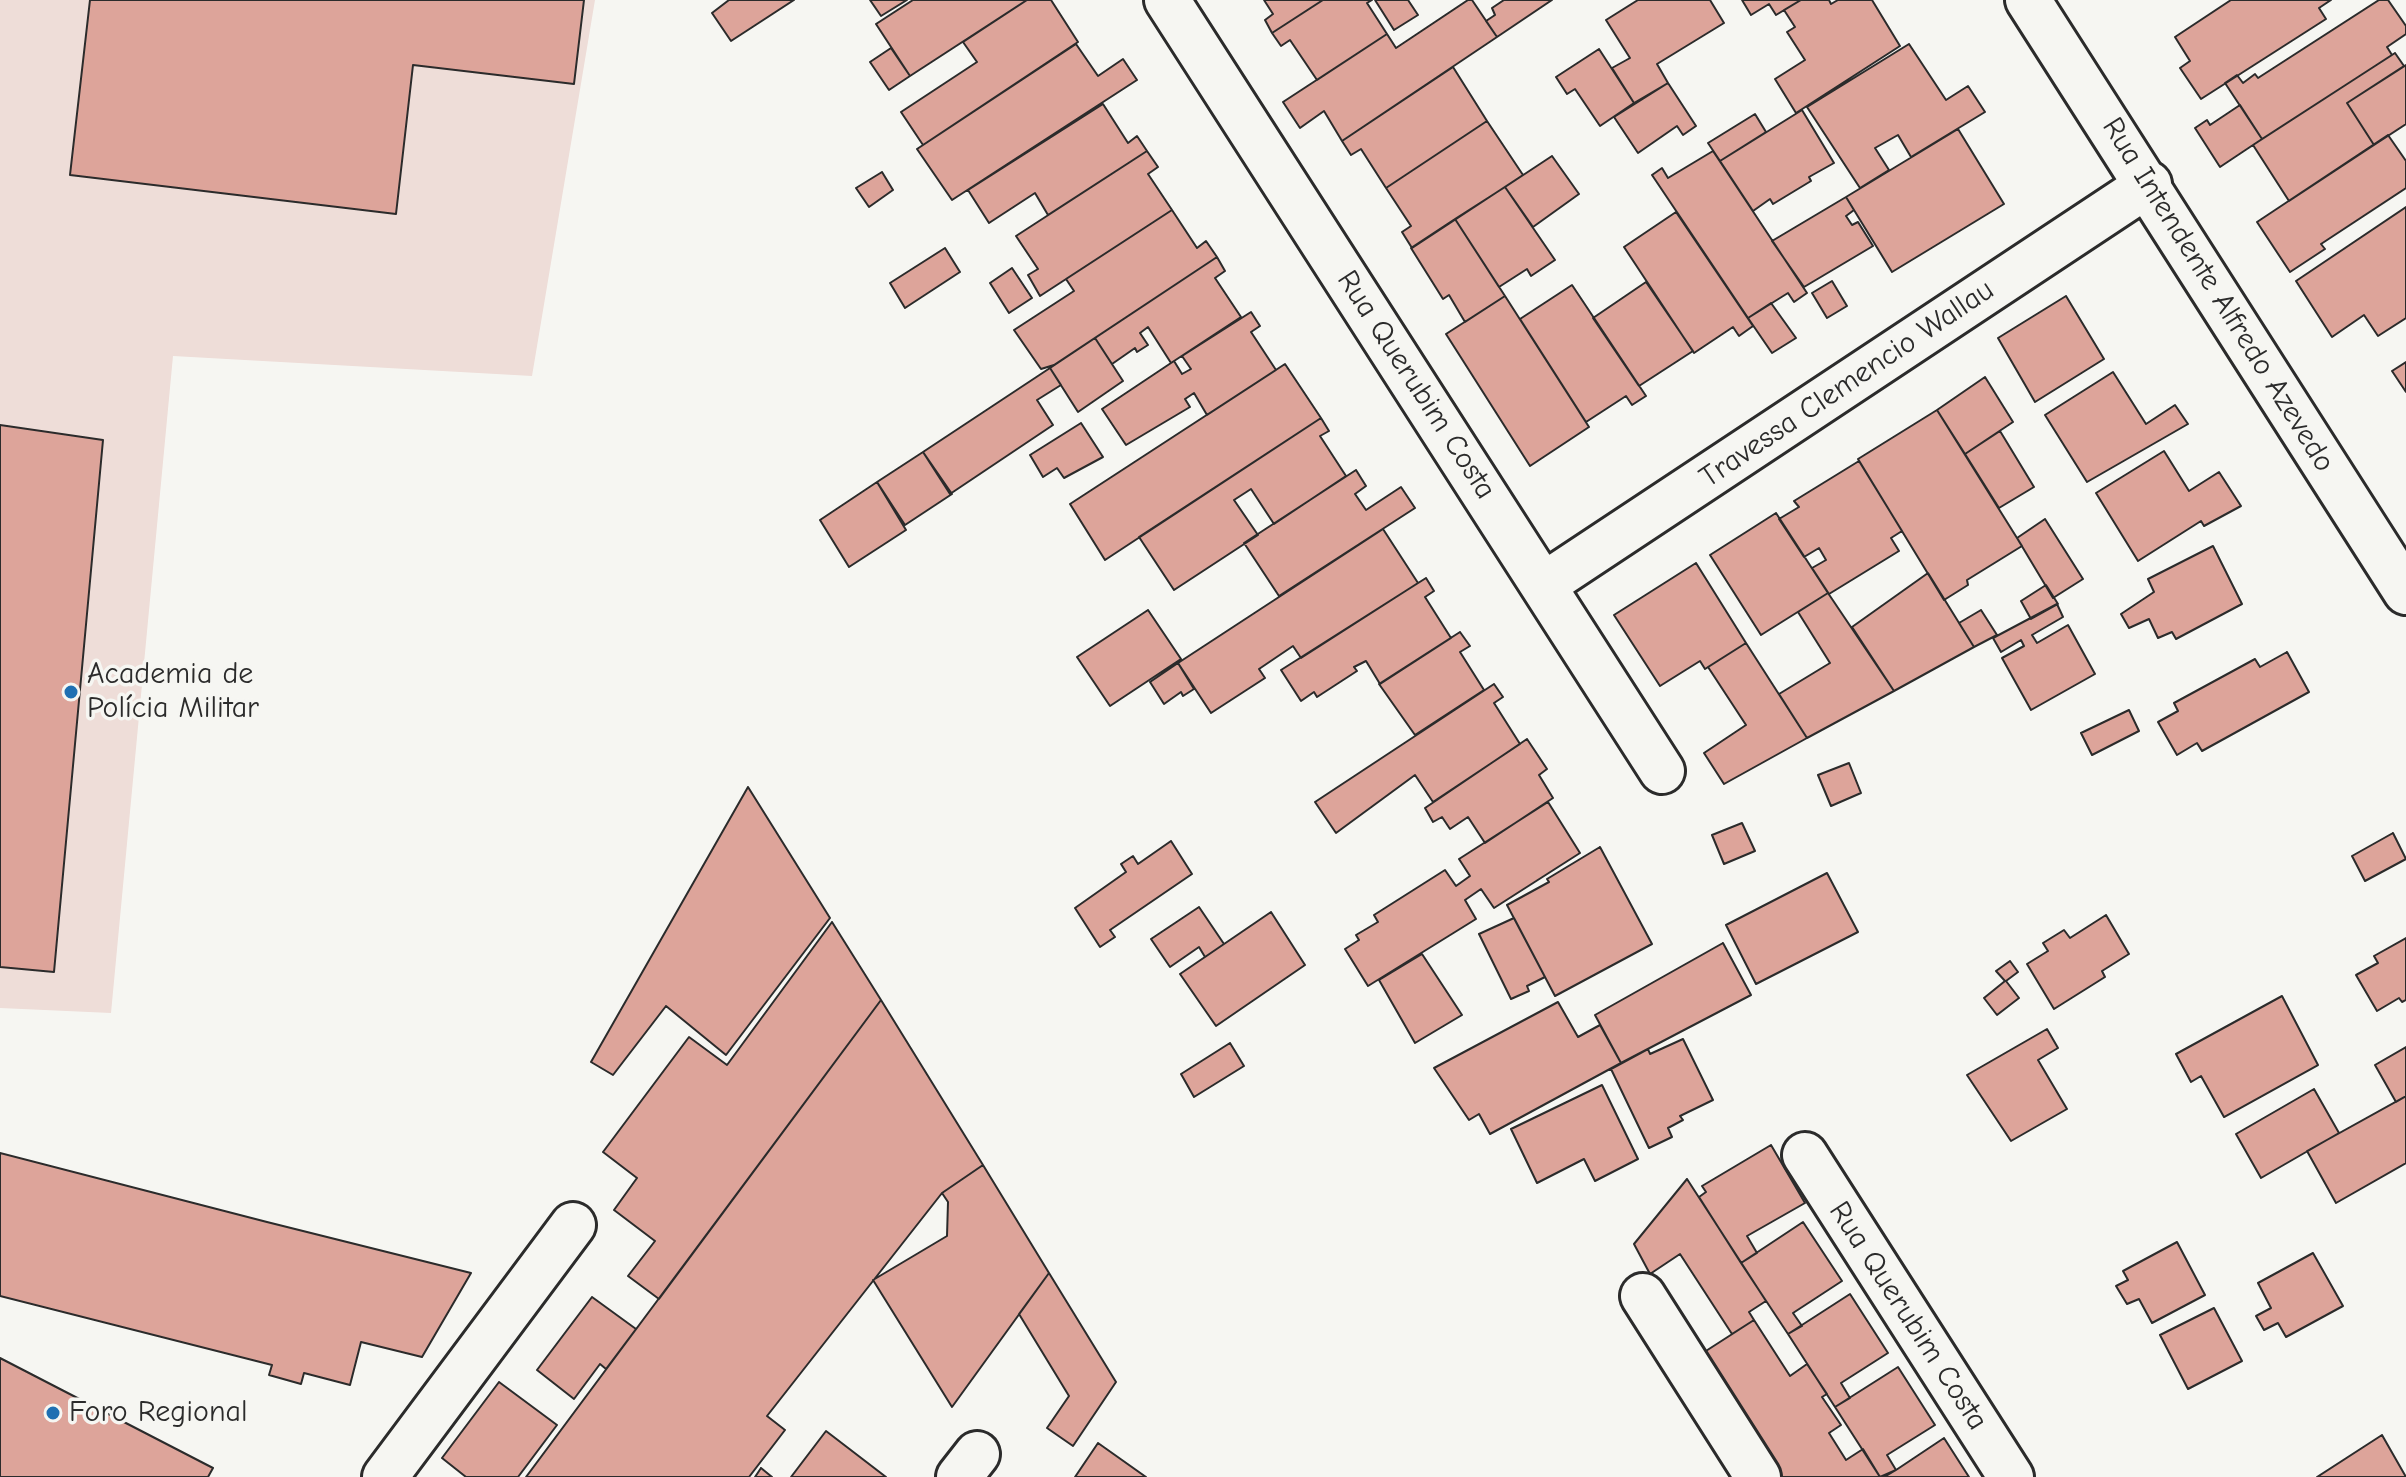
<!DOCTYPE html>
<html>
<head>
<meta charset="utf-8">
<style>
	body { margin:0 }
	canvas { display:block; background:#f6f6f2 }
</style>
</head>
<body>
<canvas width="2406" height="1477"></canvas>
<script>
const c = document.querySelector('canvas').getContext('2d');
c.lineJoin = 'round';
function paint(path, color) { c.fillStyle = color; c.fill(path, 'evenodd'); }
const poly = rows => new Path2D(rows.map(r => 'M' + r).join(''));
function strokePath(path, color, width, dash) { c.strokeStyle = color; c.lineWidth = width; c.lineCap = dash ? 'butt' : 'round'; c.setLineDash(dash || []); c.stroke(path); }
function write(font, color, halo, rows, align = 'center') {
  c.font = font + ' "Comic Neue",sans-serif'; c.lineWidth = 7; c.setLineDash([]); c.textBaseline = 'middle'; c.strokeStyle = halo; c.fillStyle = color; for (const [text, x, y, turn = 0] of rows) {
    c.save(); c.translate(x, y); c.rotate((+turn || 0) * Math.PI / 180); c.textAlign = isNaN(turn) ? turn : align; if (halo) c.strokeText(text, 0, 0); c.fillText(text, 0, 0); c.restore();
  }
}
paint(poly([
	[0,0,595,0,532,376,173,356,111,1013,0,1008]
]), '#eeddd8');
const building = poly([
	[90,0,584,0,574,84,413,65,396,214,70,175,90,0],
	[794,0,731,41,712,13,729,0,794,0],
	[870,0,907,0,881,16,870,0],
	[913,0,1027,0,910,76,876,24,913,0],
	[1027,0,1051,0,1078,42,923,145,901,112,977,62,963,42,1027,0],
	[1264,0,1323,0,1272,33,1265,20,1273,14,1264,0],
	[1323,0,1372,0,1367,3,1387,34,1317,80,1290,40,1281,46,1272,33,1323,0],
	[1375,0,1408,0,1418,15,1394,30,1375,0],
	[1468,0,1472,0,1497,37,1342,141,1324,111,1300,128,1283,102,1387,34,1396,48,1468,0],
	[1504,0,1552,0,1497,37,1486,21,1495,15,1492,8,1504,0],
	[1638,0,1710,0,1724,23,1657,64,1668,83,1634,103,1612,68,1630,58,1606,20,1638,0],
	[1742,0,1801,0,1776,15,1769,4,1751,15,1742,0],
	[1801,0,1829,0,1831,4,1838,0,1872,0,1900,46,1796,113,1775,79,1805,60,1787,32,1795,27,1784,10,1801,0],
	[2231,0,2331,0,2319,8,2326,19,2201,99,2180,68,2190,61,2175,37,2231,0],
	[2379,0,2388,0,2406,26,2406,34,2387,47,2392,55,2262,139,2225,83,2237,75,2243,83,2255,74,2258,78,2379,0],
	[1076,44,1098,76,1123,59,1137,80,952,200,917,149,1076,44],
	[1909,44,1946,100,1968,86,1985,112,1911,157,1898,135,1875,148,1889,170,1860,188,1807,107,1909,44],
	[891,48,910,76,889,90,870,62,891,48],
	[1599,49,1634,103,1600,126,1575,89,1567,94,1556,77,1599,49],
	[2395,53,2404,66,2347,103,2374,145,2289,201,2253,145,2395,53],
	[2406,65,2406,124,2374,145,2347,103,2406,65],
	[1453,67,1487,121,1386,188,1361,149,1351,155,1342,141,1453,67],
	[1668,83,1696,126,1683,135,1677,126,1638,153,1614,117,1668,83],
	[1103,104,1128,143,1137,136,1147,151,1048,215,1035,193,989,223,968,190,1103,104],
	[2240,105,2262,139,2220,167,2195,128,2207,120,2210,125,2240,105],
	[1802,110,1834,163,1809,177,1811,181,1773,204,1770,199,1753,211,1720,161,1802,110],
	[1755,114,1766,132,1720,161,1708,143,1755,114],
	[1487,121,1523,175,1412,248,1402,232,1411,226,1386,188,1487,121],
	[1958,129,2004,204,1892,272,1846,197,1958,129],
	[2388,135,2406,161,2406,188,2321,244,2325,249,2290,272,2257,222,2388,135],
	[1147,151,1158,167,1148,174,1172,210,1040,296,1028,275,1038,269,1016,236,1147,151],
	[1713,151,1807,293,1794,302,1788,293,1748,318,1652,175,1662,168,1668,178,1713,151],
	[1552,156,1579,194,1533,227,1505,187,1552,156],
	[882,172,893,190,869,207,856,188,882,172],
	[1505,187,1555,260,1531,276,1527,269,1499,287,1455,219,1505,187],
	[1846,197,1854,210,1846,216,1852,225,1858,222,1873,246,1804,287,1772,241,1846,197],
	[2406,207,2406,318,2378,336,2364,315,2332,337,2296,281,2406,207],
	[1172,210,1197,248,1206,241,1217,257,1054,365,1041,369,1014,330,1074,291,1066,279,1172,210],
	[1676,212,1753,326,1739,336,1733,327,1694,353,1624,247,1676,212],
	[1455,219,1505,296,1465,322,1449,295,1443,299,1411,248,1455,219],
	[945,248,960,272,905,308,890,283,945,248],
	[1217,257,1225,271,1215,278,1241,317,1171,363,1148,327,1140,333,1148,345,1137,352,1135,348,1112,364,1095,338,1217,257],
	[1012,268,1032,298,1009,313,990,283,1012,268],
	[1832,281,1847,306,1827,318,1812,293,1832,281],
	[1646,282,1693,351,1639,386,1593,318,1646,282],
	[1572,285,1646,396,1632,405,1626,396,1586,422,1520,319,1572,285],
	[1505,296,1589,427,1530,466,1446,334,1505,296],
	[2066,296,2104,359,2035,402,1998,338,2066,296],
	[1771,303,1796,338,1772,353,1748,318,1771,303],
	[1251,312,1260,326,1251,332,1276,370,1207,415,1194,393,1185,399,1190,407,1126,445,1102,409,1174,361,1182,374,1191,369,1182,356,1251,312],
	[1095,338,1123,381,1078,412,1050,368,1095,338],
	[2406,362,2406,392,2392,371,2406,362],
	[1285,364,1321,418,1105,560,1070,504,1285,364],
	[1050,368,1061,385,1037,400,1053,425,950,494,923,452,1050,368],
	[2113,372,2146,424,2175,405,2188,424,2087,482,2045,415,2113,372],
	[1985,377,2013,422,1965,454,1937,410,1985,377],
	[1937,410,2022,546,1967,580,1968,585,1944,600,1858,459,1937,410],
	[1321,418,1329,431,1320,436,1346,476,1274,524,1251,489,1234,500,1258,535,1174,590,1139,537,1321,418],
	[1081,423,1103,457,1064,478,1057,468,1043,477,1030,455,1081,423],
	[0,425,103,440,54,972,0,967,0,425],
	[2000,431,2034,487,1999,508,1965,454,2000,431],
	[2164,451,2189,491,2219,472,2241,506,2204,526,2201,521,2138,561,2096,493,2164,451],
	[923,452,952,494,905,525,877,482,923,452],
	[1859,461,1902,531,1891,538,1899,551,1829,594,1812,568,1826,560,1819,548,1804,557,1779,519,1799,507,1794,501,1859,461],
	[1356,470,1366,486,1355,494,1366,510,1401,487,1415,508,1279,596,1244,543,1356,470],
	[877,482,906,530,849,567,820,520,877,482],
	[1776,513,1828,593,1761,635,1710,555,1776,513],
	[2045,519,2083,579,2053,598,2017,538,2045,519],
	[1383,529,1418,583,1301,658,1293,646,1259,669,1265,678,1211,713,1178,663,1383,529],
	[2213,546,2242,604,2176,639,2172,632,2158,638,2149,619,2129,628,2121,614,2154,592,2148,579,2213,546],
	[1696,563,1746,643,1705,669,1700,661,1660,686,1614,615,1696,563],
	[1928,573,1974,647,1894,691,1852,627,1928,573],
	[1426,578,1434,591,1425,597,1451,638,1380,684,1366,661,1354,667,1357,671,1317,697,1314,692,1301,701,1281,670,1426,578],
	[2046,585,2058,604,2031,619,2021,601,2046,585],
	[1828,593,1894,691,1807,738,1779,694,1830,663,1798,612,1828,593],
	[2057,604,2063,617,2032,635,2037,643,2068,625,2095,674,2031,710,2002,658,2024,646,2021,640,2001,652,1993,638,2057,604],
	[1148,610,1181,659,1110,706,1077,657,1148,610],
	[1981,610,1997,635,1974,647,1959,623,1981,610],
	[1460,632,1470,646,1460,652,1484,690,1415,735,1379,684,1460,632],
	[1746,643,1807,738,1724,784,1704,753,1746,725,1708,667,1746,643],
	[2287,652,2309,692,2202,751,2197,743,2177,755,2158,722,2178,711,2174,703,2255,659,2260,667,2287,652],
	[1178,663,1194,689,1183,696,1181,692,1164,704,1150,682,1178,663],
	[1494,684,1503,697,1494,703,1520,744,1433,802,1415,775,1336,833,1315,802,1494,684],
	[2129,710,2139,731,2092,755,2081,733,2129,710],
	[1527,739,1547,769,1539,775,1553,798,1485,843,1468,817,1450,829,1442,817,1433,822,1425,808,1527,739],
	[1849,763,1861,793,1831,806,1818,775,1849,763],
	[748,787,830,918,726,1055,666,1006,613,1075,591,1062,748,787],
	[1548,802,1580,853,1494,908,1481,889,1465,900,1476,919,1368,986,1345,949,1359,940,1356,935,1378,922,1374,915,1445,870,1456,886,1470,876,1459,859,1548,802],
	[1742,823,1755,851,1724,864,1712,835,1742,823],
	[2393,833,2406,859,2365,881,2352,856,2393,833],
	[1171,841,1192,874,1110,930,1115,937,1100,947,1075,908,1126,872,1121,864,1133,856,1138,864,1171,841],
	[1600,847,1652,944,1555,996,1507,905,1549,882,1547,879,1600,847],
	[1827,873,1858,932,1756,984,1726,925,1827,873],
	[1199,907,1224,944,1205,957,1199,947,1170,967,1151,939,1199,907],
	[1271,912,1305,965,1216,1026,1180,974,1271,912],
	[2106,915,2129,954,2102,971,2105,977,2054,1009,2027,964,2048,951,2043,943,2064,930,2070,938,2106,915],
	[1514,918,1545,977,1527,986,1529,991,1511,999,1479,934,1514,918],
	[832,922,881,1000,659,1299,628,1276,655,1241,614,1210,637,1178,603,1152,689,1037,727,1065,832,922],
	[2406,938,2406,1000,2402,1002,2399,998,2377,1011,2356,975,2378,963,2374,956,2406,938],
	[1723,943,1751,995,1621,1063,1595,1015,1723,943],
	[1422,954,1462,1015,1415,1043,1379,980,1422,954],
	[2010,961,2018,972,2006,981,2019,998,1997,1015,1984,998,2005,981,1996,971,2010,961],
	[2282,996,2318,1065,2224,1117,2201,1076,2191,1082,2176,1054,2282,996],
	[881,1000,983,1165,942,1193,767,1416,785,1430,749,1477,526,1477,881,1000],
	[1558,1002,1578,1037,1600,1025,1621,1063,1490,1134,1479,1114,1469,1120,1434,1068,1558,1002],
	[2047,1029,2058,1048,2038,1060,2067,1109,2011,1141,1967,1075,2047,1029],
	[1683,1039,1713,1100,1680,1116,1683,1120,1668,1128,1672,1137,1649,1148,1611,1069,1648,1049,1650,1054,1683,1039],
	[1230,1043,1244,1066,1194,1097,1181,1074,1230,1043],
	[2406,1047,2406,1096,2396,1102,2375,1065,2406,1047],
	[1602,1085,1638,1159,1595,1181,1584,1159,1537,1183,1511,1129,1602,1085],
	[2314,1089,2339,1133,2261,1178,2236,1134,2314,1089],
	[2406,1096,2406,1163,2336,1203,2307,1151,2406,1096],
	[1771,1145,1805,1203,1747,1236,1757,1253,1741,1263,1699,1197,1706,1192,1702,1186,1771,1145],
	[0,1153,267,1222,471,1273,422,1357,361,1342,350,1385,304,1373,301,1384,269,1375,272,1365,0,1296,0,1153],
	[983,1165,1049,1273,952,1407,873,1280,947,1236,948,1202,942,1193,983,1165],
	[1687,1179,1766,1301,1749,1312,1754,1320,1732,1334,1680,1254,1650,1274,1634,1244,1687,1179],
	[1803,1222,1842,1281,1793,1313,1802,1326,1788,1334,1741,1263,1803,1222],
	[2177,1242,2205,1295,2152,1323,2139,1299,2127,1304,2116,1286,2128,1280,2123,1271,2177,1242],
	[2313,1253,2343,1306,2286,1337,2278,1323,2264,1330,2256,1316,2271,1308,2258,1283,2313,1253],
	[1049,1273,1116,1382,1073,1446,1047,1428,1069,1396,1019,1314,1049,1273],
	[1850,1294,1888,1353,1841,1383,1850,1398,1835,1407,1788,1334,1850,1294],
	[592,1297,636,1329,606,1369,600,1364,574,1399,537,1370,592,1297],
	[2214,1308,2242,1361,2188,1389,2160,1335,2214,1308],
	[1754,1320,1790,1376,1807,1364,1827,1394,1822,1397,1841,1425,1829,1433,1846,1460,1863,1449,1880,1477,1772,1477,1695,1358,1754,1320],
	[0,1358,213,1468,208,1477,0,1477,0,1358],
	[1898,1367,1935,1425,1887,1455,1896,1470,1880,1477,1835,1407,1898,1367],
	[499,1382,557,1425,518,1477,466,1477,442,1458,499,1382],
	[826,1431,886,1477,791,1477,826,1431],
	[2382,1435,2406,1477,2317,1477,2382,1435],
	[1944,1438,1969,1477,1884,1477,1896,1470,1944,1438],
	[1098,1443,1146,1477,1075,1477,1098,1443],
	[761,1468,772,1477,755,1477,761,1468]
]);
paint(building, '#dda49a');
strokePath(building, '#2b2b2b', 2);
const street = poly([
	[1167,0,1662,771],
	[1545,584,2149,184],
	[1805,1155,2011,1477],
	[1643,1296,1758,1477],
	[385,1477,573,1225],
	[959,1477,977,1454]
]);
const secondary = poly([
	[2028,0,2406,592]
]);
strokePath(street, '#2b2b2b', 50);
strokePath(secondary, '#2b2b2b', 50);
strokePath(street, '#f6f6f2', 44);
strokePath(secondary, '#f6f6f2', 44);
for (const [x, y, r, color] of [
	[71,692,8,"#1f6fb2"],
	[53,1413,8,"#1f6fb2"]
]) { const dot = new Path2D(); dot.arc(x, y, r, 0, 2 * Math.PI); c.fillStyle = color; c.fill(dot); strokePath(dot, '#f6f6f2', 3); }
write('30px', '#2b2b2b', '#f6f6f2', [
	["Rua Intendente Alfredo Azevedo",2218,295,58],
	["Travessa Clemencio Wallau",1847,384,-34],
	["Rua Querubim Costa",1416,385,57],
	["Rua Querubim Costa",1908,1316,57]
]);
write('30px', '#2b2b2b', '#f6f6f2', [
	["Academia de",87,675],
	["Polícia Militar",87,709],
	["Foro Regional",69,1413]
], 'left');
</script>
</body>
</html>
